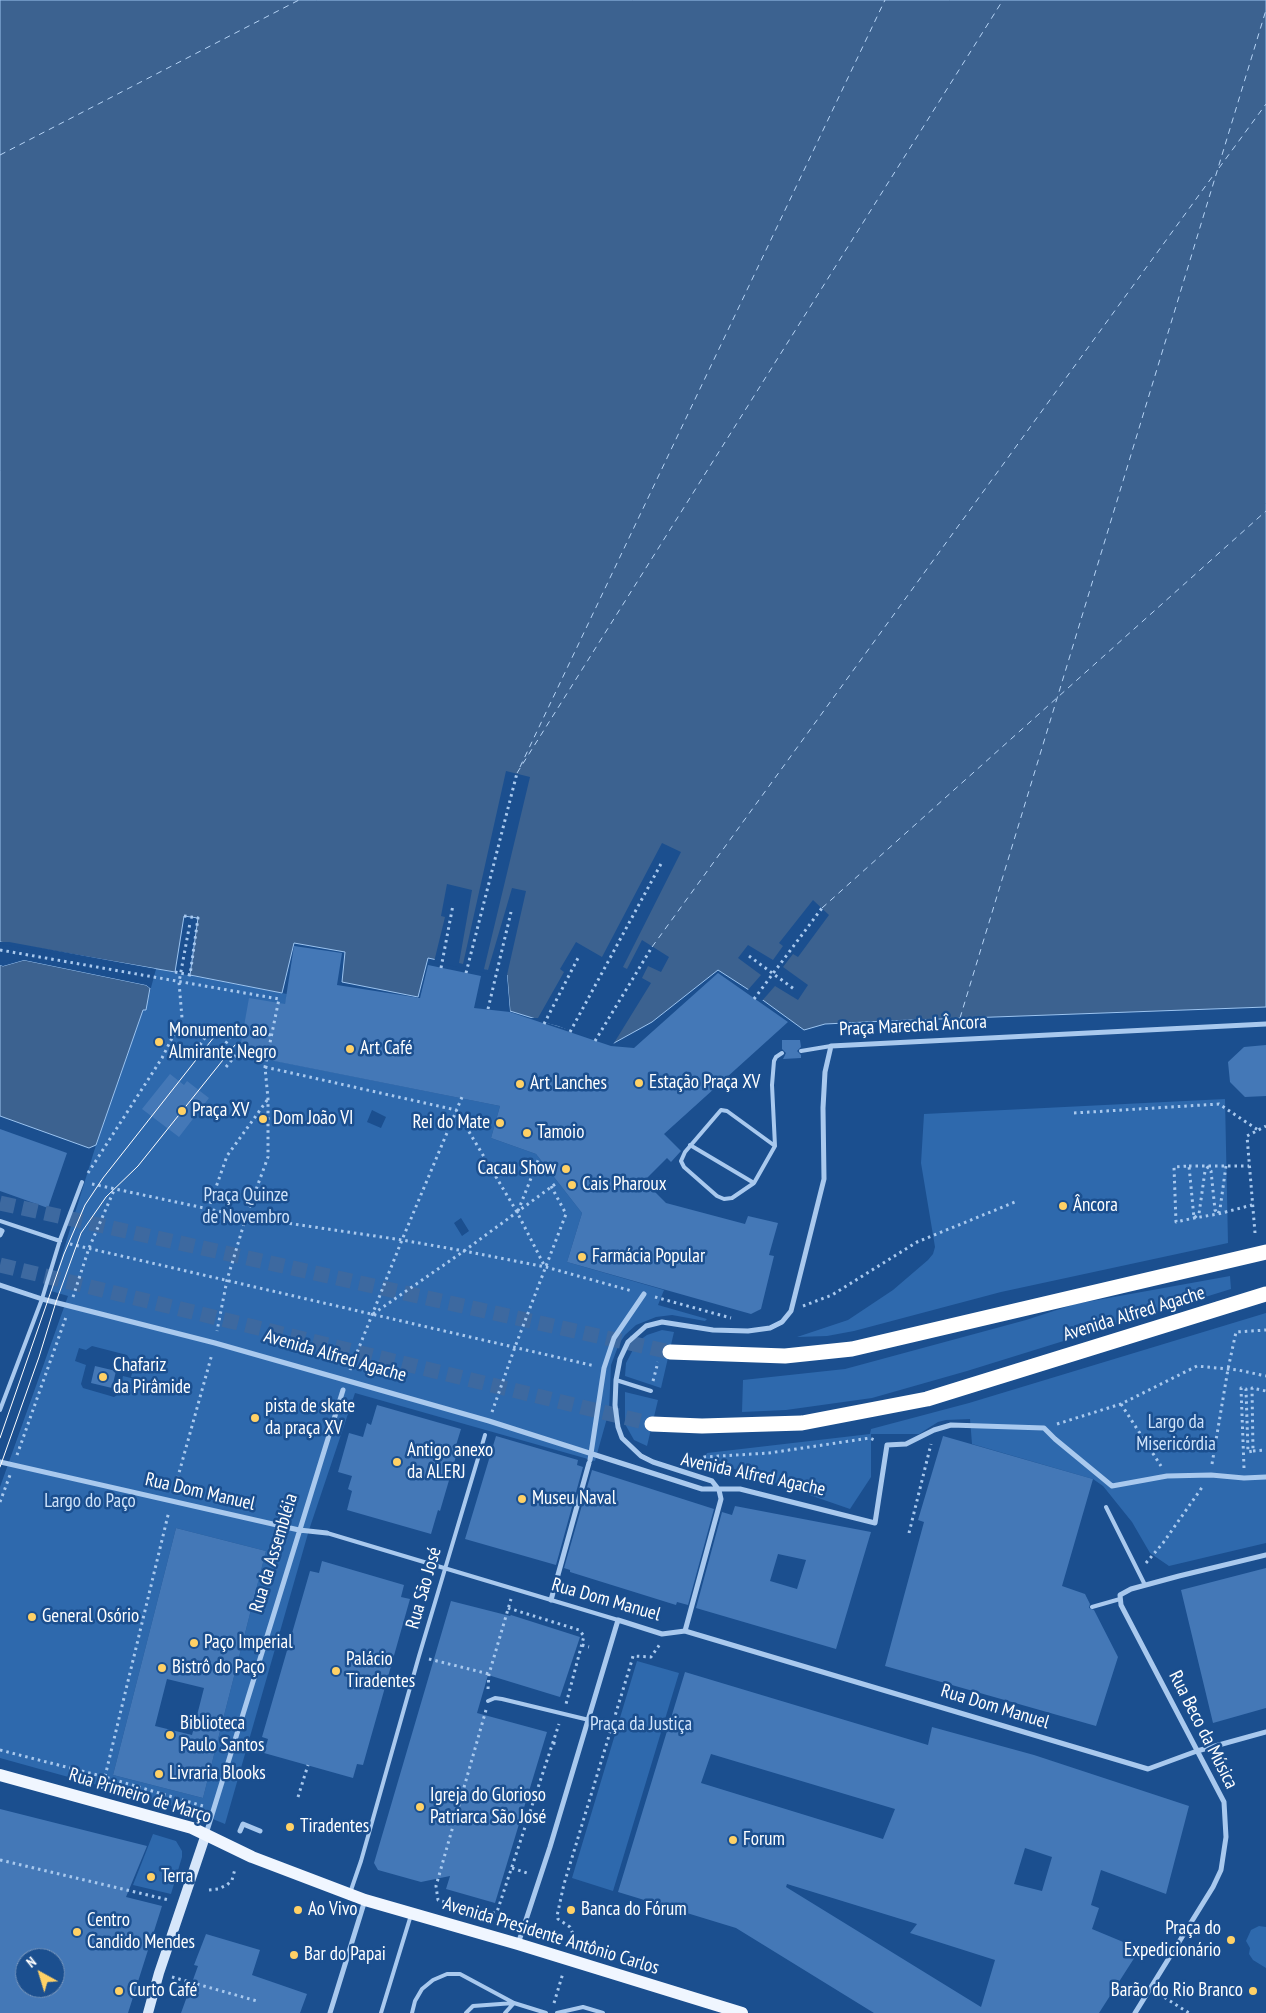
<!DOCTYPE html>
<html>
<head>
<meta charset="utf-8">
<style>
	body { margin:0 }
	#map { position:relative; width:1266px; height:2013px; overflow:hidden; background:#1b4f8f; font-family:"PT Sans Narrow",sans-serif }
	canvas { display:block }
	.north { position:absolute; left:15px; top:1948px; width:50px; height:50px; box-sizing:border-box; background:#1b4f8f; border:1px solid #7695bc; border-radius:50%; rotate:321deg; font-size:14px; font-weight:700; line-height:20px; text-align:center; color:#fff }
	.north::after { content:''; display:block; margin:auto; width:18px; height:22px; background:#ffd166; clip-path:polygon(50% 0,100% 100%,50% 72%,0 100%) }
</style>
</head>
<body>
<div id="map">
<canvas width="1266" height="2013"></canvas>
<div class="north">N</div>
</div>
<script>
const c = document.querySelector('canvas').getContext('2d');
c.lineJoin = 'round';
function paint(path, color) { c.fillStyle = color; c.fill(path, 'evenodd'); }
const poly = rows => new Path2D(rows.map(r => 'M' + r).join(''));
function strokePath(path, color, width, dash) { c.strokeStyle = color; c.lineWidth = width; c.lineCap = dash ? 'butt' : 'round'; c.setLineDash(dash || []); c.stroke(path); }
function write(font, color, halo, rows, align = 'center') {
  c.font = font + ' "PT Sans Narrow",sans-serif'; c.lineWidth = 5; c.setLineDash([]); c.textBaseline = 'middle'; c.strokeStyle = halo; c.fillStyle = color; for (const [text, x, y, turn = 0] of rows) {
    c.save(); c.translate(x, y); c.rotate((+turn || 0) * Math.PI / 180); c.textAlign = isNaN(turn) ? turn : align; if (halo) c.strokeText(text, 0, 0); c.fillText(text, 0, 0); c.restore();
  }
}
paint(poly([
	[156,969,287,994,276,1061,500,1106,491,1138,536,1154,582,1213,567,1262,664,1290,658,1305,707,1319,705,1321,672,1315,656,1317,636,1325,625,1335,619,1344,611,1365,609,1411,595,1461,355,1393,309,1530,225,1824,198,1813,0,1758,0,1487,68,1296,51,1291,96,1145,143,1010,145,1010],
	[372,1110,386,1117,381,1128,367,1122],
	[461,1218,469,1231,462,1236,454,1223],
	[92,1346,127,1355,131,1361,135,1362,131,1377,190,1393,123,1376,117,1395,114,1397,83,1388,81,1384,86,1365,75,1361,79,1348,86,1350],
	[176,1528,266,1551,203,1798,113,1775],
	[1225,1099,1228,1243,1001,1292,854,1331,827,1336,797,1337,848,1320,893,1290,928,1260,933,1254,935,1247,921,1163,924,1114],
	[1230,1276,1231,1289,967,1371,872,1398,786,1410,742,1412,743,1380,845,1369,1026,1320,1075,1304],
	[1266,1313,1266,1543,1169,1566,1150,1553,1132,1522,1103,1486,1093,1479,972,1444,970,1419,946,1420,938,1422,919,1434,871,1434,871,1477,850,1509,723,1465,708,1469,702,1463,707,1453,870,1434,871,1429,969,1403],
	[662,1330,674,1332,661,1388,625,1376,626,1363,637,1342,647,1335],
	[625,1392,658,1400,647,1446,634,1440,625,1424],
	[637,1661,679,1673,613,1891,572,1878],
	[153,1834,176,1841,182,1851,182,1857,171,1894,133,1885],
	[1259,1926,1266,1927,1266,1968,1253,1960,1249,1954,1250,1948,1246,1941,1251,1930]
]), '#2e69ad');
const water = poly([
	[0,0,1266,0,1266,1007,886,1021,825,1024,804,1030,749,990,718,970,652,1022,614,1043,510,1011,507,975,428,958,418,997,342,982,345,952,294,943,282,993,190,975,198,918,184,916,175,972,0,942,0,0],
	[24,960,146,985,150,988,146,1010,143,1010,96,1145,89,1148,0,1116,0,965,3,966,24,960]
]);
paint(water, '#3c6290');
strokePath(water, '#9cc4f0', 1);
paint(poly([
	[506,771,530,777,484,969,488,970,512,888,526,891,507,975,510,1012,508,1011,505,977,434,962,445,917,441,916,447,884,472,890,459,963,463,964],
	[662,843,681,852,623,967,627,969,642,940,669,957,661,972,648,966,642,978,651,983,614,1043,612,1045,599,1042,558,1026,526,1018,538,1018,564,972,560,969,576,942,602,957],
	[813,900,829,915,798,957,793,954,783,967,808,985,798,1000,775,986,761,1002,747,991,761,975,738,958,748,945,773,960,783,946,779,943],
	[0,942,9,942,156,969,155,971,0,944],
	[24,958,147,982,151,986,150,988,146,985,24,960,3,966,0,965,0,962,3,963]
]), '#1b4f8f');
strokePath(poly([
	[0,155,299,0],
	[1219,168,1266,104],
	[520,767,885,0],
	[517,773,1003,0],
	[822,908,1266,511],
	[652,947,1215,173],
	[960,1018,1266,10]
]), '#b5d3f5', 1, [6, 5]);
paint(poly([
	[294,946,342,953,337,985,420,998,428,965,481,976,474,1008,510,1012,611,1046,634,1048,718,973,788,1022,664,1134,681,1151,671,1162,667,1158,644,1181,666,1203,745,1224,748,1216,778,1223,769,1255,774,1256,761,1309,751,1314,567,1262,582,1213,536,1154,491,1138,500,1106,239,1054,249,998,285,1004],
	[782,1040,800,1040,801,1047,797,1051,801,1055,801,1058,783,1059,786,1053,782,1049],
	[1266,1045,1266,1096,1245,1097,1230,1082,1228,1062,1244,1047],
	[170,1074,184,1085,187,1081,209,1098,179,1137,142,1109],
	[0,1129,67,1153,48,1208,0,1191],
	[95,1366,116,1371,112,1388,91,1383],
	[377,1405,461,1429,454,1452,457,1453,440,1511,438,1510,431,1534,347,1510,352,1491,348,1489,352,1476,338,1472,349,1433,363,1437,367,1423,371,1425],
	[496,1436,578,1460,577,1465,583,1467,556,1565,465,1539],
	[943,1436,1093,1479,1062,1586,1085,1594,1090,1604,1089,1608,1094,1610,1118,1657,1096,1726,885,1666,924,1522,918,1520],
	[592,1470,714,1509,688,1605,677,1602,676,1605,570,1572,570,1570,564,1568],
	[735,1506,871,1532,836,1649,696,1608,722,1512,732,1515],
	[778,1554,806,1560,797,1589,770,1581],
	[176,1528,266,1551,203,1798,113,1775],
	[167,1679,204,1688,192,1735,155,1726],
	[322,1561,404,1585,401,1597,410,1599,363,1765,357,1764,353,1778,264,1753,268,1739,262,1737,310,1571,319,1573],
	[1266,1568,1266,1708,1213,1723,1181,1590],
	[451,1601,510,1616,511,1615,580,1637,560,1697,488,1675,477,1713,547,1732,495,1903,446,1889,450,1876,421,1882,378,1870,374,1863],
	[685,1672,928,1745,932,1727,1034,1755,1189,1806,1166,1894,1101,1870,1091,1905,1099,1908,1092,1929,1140,1949,1099,2013,874,2013,736,1928,618,1892],
	[711,1754,895,1809,883,1839,701,1783],
	[1025,1848,1052,1857,1042,1891,1014,1884],
	[787,1884,917,1924,910,1933,995,1960,981,2007,786,1887],
	[0,1809,147,1846,126,1897,162,1906,128,2013,0,2013],
	[25,1958,55,1958,55,1988,25,1988],
	[206,1934,260,1950,252,1975,307,1994,300,2013,181,2013,198,1966,194,1965]
]), '#4478b7');
strokePath(poly([
	[0,1203,670,1352],
	[0,1265,652,1424]
]), '#3d69a0', 15, [15, 8]);
strokePath(poly([
	[0,950,279,999,265,1067,268,1099,268,1157,246,1217,227,1280,217,1331],
	[749,956,794,989],
	[441,968,453,905],
	[175,972,190,975,198,918,184,916],
	[466,973,517,773],
	[754,999,822,908],
	[488,1009,511,912],
	[544,1024,578,958],
	[960,1028,960,1018],
	[570,1032,662,862],
	[255,1033,271,1035],
	[595,1041,652,947],
	[200,1045,212,1027,235,1031],
	[214,1059,235,1031,243,1032],
	[226,1067,240,1050],
	[265,1067,456,1110,517,1212,545,1267],
	[1074,1113,1219,1104,1258,1130],
	[1189,1166,1249,1166],
	[1226,1166,1220,1209,1218,1214,1215,1210,1211,1171,1208,1167,1205,1171,1199,1214,1194,1218,1189,1166,1174,1167,1176,1222,1194,1218,1218,1214,1252,1205],
	[88,1173,162,1058,182,1018,179,982,190,923],
	[92,1184,246,1217,402,1240,464,1251,546,1267,632,1291],
	[208,1210,227,1156,268,1099],
	[518,1211,539,1158],
	[1255,1233,1247,1136,1266,1126],
	[70,1244,595,1366],
	[73,1297,89,1248,115,1188],
	[655,1297,731,1318],
	[803,1306,832,1295,917,1242,1015,1202],
	[373,1314,464,1251,558,1182],
	[350,1370,402,1240,462,1097],
	[653,1381,658,1362],
	[1121,1404,1161,1466],
	[492,1412,515,1347,566,1214,551,1186],
	[1057,1424,1121,1404,1197,1366,1238,1370,1266,1376],
	[1253,1451,1266,1450],
	[17,1455,66,1317],
	[692,1463,704,1457,769,1453,870,1438,877,1441],
	[1212,1464,1228,1369,1236,1332,1266,1330],
	[1244,1468,1241,1388,1246,1389,1248,1452,1253,1451,1252,1388,1266,1391],
	[174,1491,212,1354],
	[0,1502,10,1475],
	[909,1533,931,1444],
	[1146,1563,1163,1543,1203,1486],
	[508,1608,579,1630,584,1636,566,1704],
	[582,1645,589,1647],
	[429,1659,489,1674],
	[488,1689,489,1674,511,1599],
	[486,1710,436,1886,438,1900,490,1914,497,1912,559,1724],
	[553,1743,559,1744],
	[0,1750,105,1777,203,1806],
	[102,1789,169,1511],
	[298,1797,308,1765],
	[0,1860,169,1900],
	[512,1868,530,1874],
	[209,1890,218,1889,227,1885,232,1880,235,1869],
	[572,1946,573,1934,570,1927,558,1919,557,1916,564,1884,632,1660,633,1656,651,1657,660,1644],
	[172,1977,257,2001],
	[1159,1994,1189,2013],
	[554,2003,563,1973]
]), '#a9c9ee', 3, [2.5, 4]);
strokePath(poly([
	[801,1051,831,1046],
	[690,1145,754,1183],
	[775,1146,727,1111,721,1110,685,1152,681,1161,684,1167,717,1196,724,1199,732,1198,754,1183,775,1146,772,1085,774,1061,776,1057,782,1053],
	[0,1221,60,1241],
	[616,1380,651,1391],
	[0,1410,42,1299,60,1240,82,1182],
	[1106,1507,1145,1585],
	[327,1533,618,1620],
	[1092,1607,1120,1599],
	[488,1701,495,1698,502,1699,589,1720],
	[350,1893,361,1861,419,1656,485,1435],
	[381,2013,411,1915],
	[412,2013,415,2001,422,1989,433,1980,447,1974,460,1974,514,2003,546,2013],
	[466,2013,473,2006,514,2003],
	[505,2013,514,2003],
	[557,2013,583,2007,603,2013]
]), '#a9c9ee', 4);
strokePath(poly([
	[0,1230,2,1231,0,1235],
	[0,1285,42,1299,215,1343,489,1421,702,1489,740,1489,875,1523,887,1445,906,1444,934,1430,951,1425,1044,1428,1055,1439,1112,1486,1167,1476,1211,1475,1244,1478,1266,1477],
	[590,1460,604,1368,614,1338,644,1294],
	[0,1462,299,1530,327,1533],
	[551,1600,589,1463],
	[685,1631,721,1499,719,1490,712,1481,653,1462,641,1456,622,1438,618,1427,615,1405,616,1380,620,1359,628,1342,646,1326,662,1322,713,1330,748,1331,770,1328,782,1322,791,1311,824,1179,823,1108,825,1072,831,1046,1266,1024],
	[240,1831,243,1824,260,1831],
	[206,1834,343,1390],
	[518,1944,550,1847,618,1620,662,1634,685,1631,1148,1769,1197,1751,1266,1732],
	[330,2013,365,1900],
	[1135,2013,1213,1887,1221,1870,1226,1837,1224,1802,1121,1605,1120,1595,1131,1589,1179,1576,1266,1555]
]), '#a9c9ee', 5);
strokePath(poly([
	[148,2013,159,1973,206,1834]
]), '#d6e6fa', 10);
strokePath(poly([
	[0,1775,192,1828,252,1857,365,1900,518,1944,742,2013]
]), '#f0f6ff', 12);
strokePath(poly([
	[670,1352,785,1356,852,1349,1266,1252],
	[652,1424,702,1426,802,1423,927,1399,1266,1294]
]), '#fff', 15);
strokePath(poly([
	[0,1438,64,1254,85,1205,103,1178,218,1032],
	[0,1467,39,1357,56,1302,81,1233,106,1197,138,1166,235,1045]
]), '#fff', 1);
for (const [x, y, r, color] of [
	[159,1042,5,"#ffd166"],
	[350,1049,5,"#ffd166"],
	[639,1083,5,"#ffd166"],
	[520,1084,5,"#ffd166"],
	[182,1111,5,"#ffd166"],
	[263,1119,5,"#ffd166"],
	[500,1123,5,"#ffd166"],
	[527,1133,5,"#ffd166"],
	[566,1169,5,"#ffd166"],
	[572,1185,5,"#ffd166"],
	[1063,1206,5,"#ffd166"],
	[582,1257,5,"#ffd166"],
	[103,1377,5,"#ffd166"],
	[255,1418,5,"#ffd166"],
	[397,1462,5,"#ffd166"],
	[522,1499,5,"#ffd166"],
	[32,1617,5,"#ffd166"],
	[194,1643,5,"#ffd166"],
	[162,1668,5,"#ffd166"],
	[336,1671,5,"#ffd166"],
	[170,1735,5,"#ffd166"],
	[159,1774,5,"#ffd166"],
	[420,1807,5,"#ffd166"],
	[290,1827,5,"#ffd166"],
	[733,1840,5,"#ffd166"],
	[151,1877,5,"#ffd166"],
	[298,1910,5,"#ffd166"],
	[571,1910,5,"#ffd166"],
	[77,1932,5,"#ffd166"],
	[1231,1940,5,"#ffd166"],
	[294,1955,5,"#ffd166"],
	[119,1991,5,"#ffd166"],
	[1253,1991,5,"#ffd166"]
]) { const dot = new Path2D(); dot.arc(x, y, r, 0, 2 * Math.PI); c.fillStyle = color; c.fill(dot); strokePath(dot, '#1b4f8f', 2); }
write('19px', '#fff', '#1b4f8f', [
	["Praça Marechal Âncora",913,1026,-3],
	["Avenida Alfred Agache",1134,1314,-17],
	["Avenida Alfred Agache",335,1356,16],
	["Avenida Alfred Agache",753,1475,12],
	["Rua Dom Manuel",200,1492,13],
	["Rua da Assembléia",274,1553,-73],
	["Rua São José",424,1588,-74],
	["Rua Dom Manuel",606,1600,16],
	["Rua Dom Manuel",995,1707,17],
	["Rua Beco da Música",1203,1730,63],
	["Rua Primeiro de Março",140,1796,17],
	["Avenida Presidente Antônio Carlos",551,1936,17]
]);
write('19px', '#fff', '#1b4f8f', [
	["Monumento ao",169,1031],
	["Almirante Negro",169,1053],
	["Art Café",360,1049],
	["Estação Praça XV",649,1083],
	["Art Lanches",530,1084],
	["Praça XV",192,1111],
	["Dom João VI",273,1119],
	["Rei do Mate",490,1123,"right"],
	["Tamoio",537,1133],
	["Cacau Show",556,1169,"right"],
	["Cais Pharoux",582,1185],
	["Âncora",1073,1206],
	["Farmácia Popular",592,1257],
	["Chafariz",113,1366],
	["da Pirâmide",113,1388],
	["pista de skate",265,1407],
	["da praça XV",265,1429],
	["Antigo anexo",407,1451],
	["da ALERJ",407,1473],
	["Museu Naval",532,1499],
	["General Osório",42,1617],
	["Paço Imperial",204,1643],
	["Palácio",346,1660],
	["Tiradentes",346,1682],
	["Bistrô do Paço",172,1668],
	["Biblioteca",180,1724],
	["Paulo Santos",180,1746],
	["Livraria Blooks",169,1774],
	["Igreja do Glorioso",430,1796],
	["Patriarca São José",430,1818],
	["Tiradentes",300,1827],
	["Forum",743,1840],
	["Terra",161,1877],
	["Ao Vivo",308,1910],
	["Banca do Fórum",581,1910],
	["Centro",87,1921],
	["Candido Mendes",87,1943],
	["Praça do",1221,1929,"right"],
	["Expedicionário",1221,1951,"right"],
	["Bar do Papai",304,1955],
	["Curto Café",129,1991],
	["Barão do Rio Branco",1243,1991,"right"]
], 'left');
write('19px', '#cfe3fa', '#1b4f8f', [
	["Praça Quinze",246,1196],
	["de Novembro",246,1218],
	["Largo da",1176,1423],
	["Misericórdia",1176,1445],
	["Largo do Paço",90,1502],
	["Praça da Justiça",641,1725]
]);
</script>
</body>
</html>
